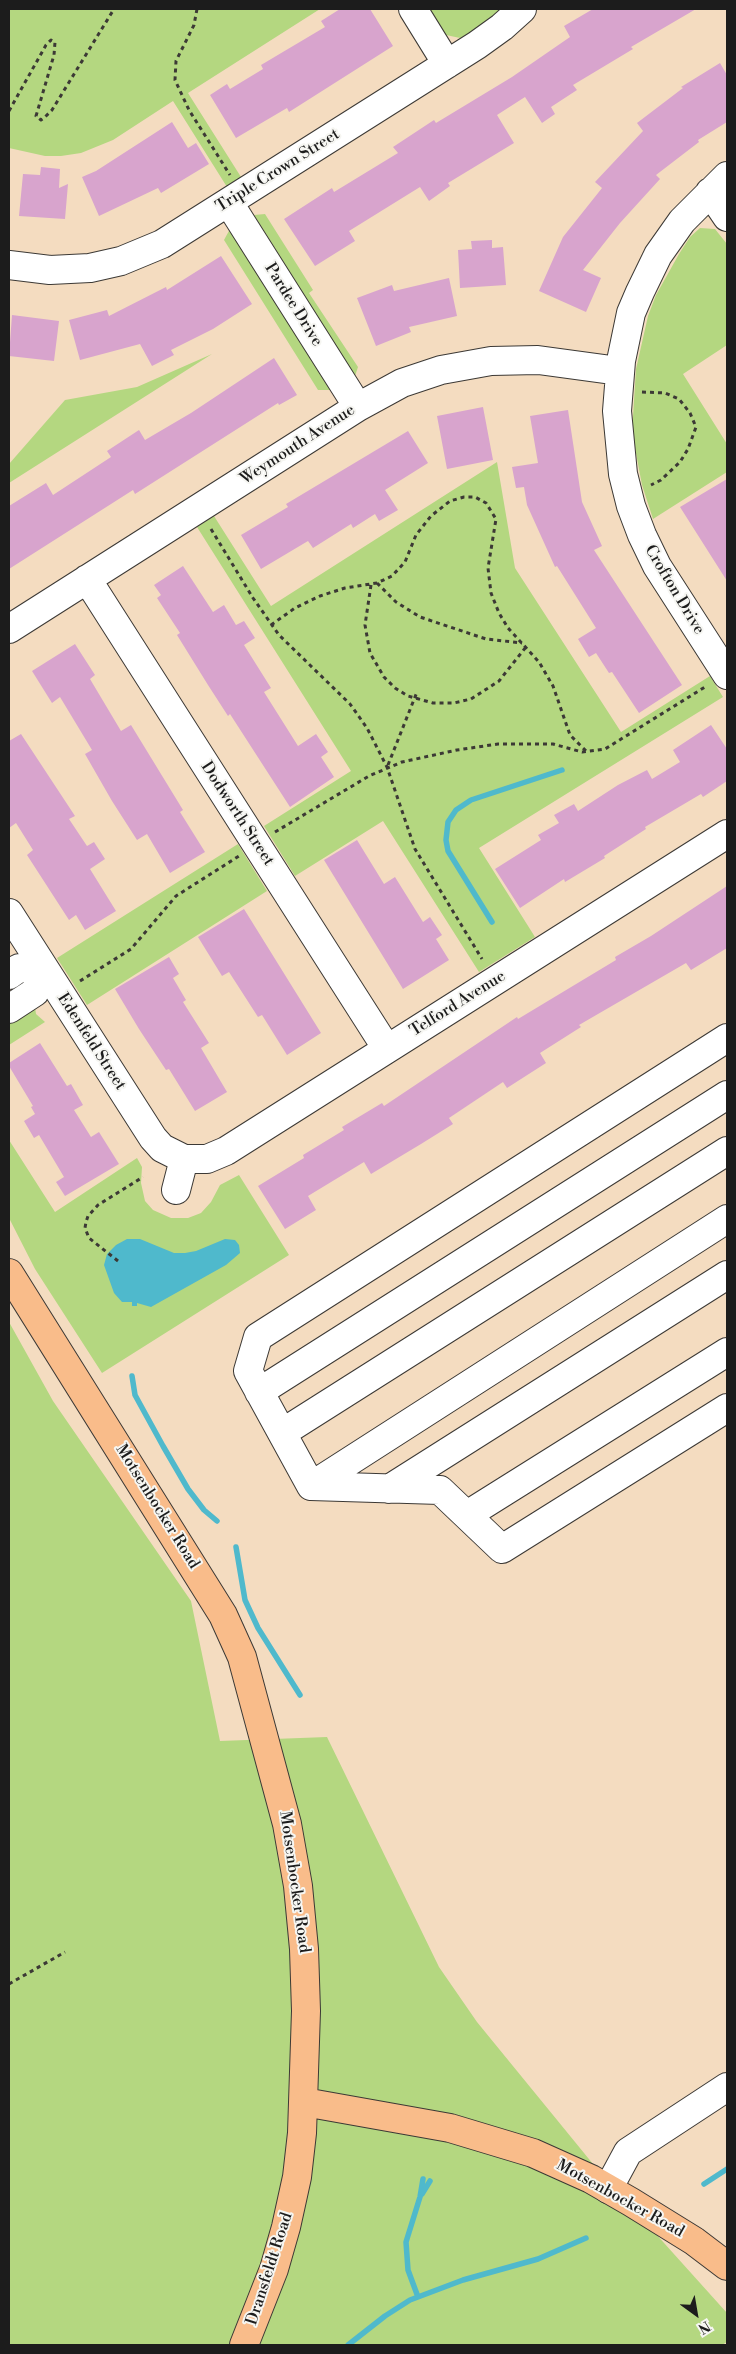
<!DOCTYPE html>
<html>
<head>
<meta charset="utf-8">
<style>
	body { margin:0 }
	#map { position:relative; width:736px; height:2354px; overflow:hidden; background:#f4dcc0; font-family:"Libre Bodoni",serif }
	canvas { display:block }
	.frame { position:absolute; inset:0; border:10px solid #1c1c1c; pointer-events:none }
	.north { position:absolute; left:671px; top:2289px; width:50px; height:50px; -webkit-text-stroke:4px #f6f6f2; paint-order:stroke; rotate:148deg; font-size:14px; font-weight:700; line-height:20px; text-align:center; color:#1c1c1c }
	.north::after { content:''; display:block; margin:auto; width:18px; height:22px; background:#1c1c1c; clip-path:polygon(50% 0,100% 100%,50% 72%,0 100%) }
</style>
</head>
<body>
<div id="map">
<canvas width="736" height="2354"></canvas>
<div class="frame"></div>
<div class="north">N</div>
</div>
<script>
const c = document.querySelector('canvas').getContext('2d');
c.lineJoin = 'round';
function paint(path, color) { c.fillStyle = color; c.fill(path, 'evenodd'); }
const poly = rows => new Path2D(rows.map(r => 'M' + r).join(''));
function strokePath(path, color, width, dash) { c.strokeStyle = color; c.lineWidth = width; c.lineCap = dash ? 'butt' : 'round'; c.setLineDash(dash || []); c.stroke(path); }
function write(font, color, halo, rows, align = 'center') {
  c.font = font + ' "Libre Bodoni",serif'; c.lineWidth = 4; c.setLineDash([]); c.textBaseline = 'middle'; c.strokeStyle = halo; c.fillStyle = color; for (const [text, x, y, turn = 0] of rows) {
    c.save(); c.translate(x, y); c.rotate((+turn || 0) * Math.PI / 180); c.textAlign = isNaN(turn) ? turn : align; if (halo) c.strokeText(text, 0, 0); c.fillText(text, 0, 0); c.restore();
  }
}
paint(poly([
	[9,9,320,9,188,93,241,177,227,187,173,101,113,140,81,153,61,156,45,156,9,148],
	[429,9,502,9,467,36,460,38,446,35],
	[265,214,313,290,309,293,358,367,355,376,254,215],
	[700,228,715,229,727,244,727,345,683,374,727,444,727,472,653,519,642,485,632,432,636,369,648,316,656,295,679,254,690,237],
	[230,229,333,390,318,390,224,240],
	[212,354,9,483,9,464,65,400,137,387],
	[497,462,515,568,621,732,710,676,723,697,479,848,535,937,479,972,383,821,295,876,264,826,351,771,197,527,214,516,271,606],
	[238,844,267,891,87,1005,57,958],
	[35,1007,36,1014,45,1022,9,1045,9,1022],
	[9,1140,55,1212,137,1158,142,1167,141,1183,145,1201,153,1210,171,1218,188,1218,201,1213,211,1202,220,1185,239,1175,289,1255,102,1373,35,1269,9,1218],
	[9,1322,53,1401,191,1601,220,1741,327,1737,439,1967,477,2022,593,2164,727,2313,727,2342,722,2345,9,2345]
]), '#b4d780');
paint(poly([
	[127,1239,140,1239,174,1253,185,1253,196,1251,225,1239,235,1240,239,1245,240,1253,226,1265,151,1307,137,1303,137,1306,132,1306,132,1302,122,1302,114,1293,104,1265,107,1254,116,1245]
]), '#4fb9cc');
strokePath(poly([
	[492,922,448,851,446,840,448,822,456,810,471,800,562,770],
	[132,1376,135,1395,163,1446,188,1489,204,1510,217,1521],
	[236,1547,245,1600,258,1628,300,1695],
	[704,2184,727,2169],
	[422,2194,430,2181],
	[418,2297,408,2270,406,2242,420,2197,423,2179],
	[348,2345,385,2316,410,2300,463,2280,538,2259,586,2238]
]), '#4fb9cc', 5.5);
paint(poly([
	[340,9,370,9,393,46,289,112,287,108,236,138,210,95,227,84,230,89,263,69,261,65,325,27,321,21],
	[593,9,696,9,631,47,633,49,573,85,577,90,551,107,555,114,542,123,525,97,497,115,514,143,448,183,450,186,429,201,420,187,349,231,355,241,315,266,284,219,332,188,334,192,398,153,393,147,434,120,436,123,512,77,570,37,564,26],
	[720,63,727,75,727,122,698,140,699,142,656,175,660,179,620,223,583,270,601,278,586,312,539,291,563,237,602,188,595,182,643,131,637,123,683,88,681,87],
	[172,122,188,148,196,143,209,164,161,193,158,188,99,216,82,177,96,171],
	[41,167,60,169,59,188,68,184,65,219,19,216,23,174,40,175],
	[492,240,492,248,503,247,506,285,460,288,458,250,472,249,471,241],
	[221,256,252,304,213,329,171,350,174,355,152,366,140,344,80,360,69,320,107,310,109,316,166,287,167,290],
	[449,278,457,316,409,327,411,332,376,346,357,298,392,285,394,291],
	[12,315,59,321,54,361,9,356],
	[274,358,297,395,279,405,278,403,135,494,133,490,9,569,9,506,46,483,53,495,111,457,107,451,139,430,145,440,191,413],
	[483,407,493,460,447,469,437,416],
	[568,410,582,502,602,546,594,550,682,685,639,713,612,672,609,673,596,653,589,657,578,639,596,628,557,566,555,567,527,505,524,487,516,488,512,467,538,463,530,416],
	[408,431,428,463,385,490,398,510,379,521,375,514,353,528,351,524,313,548,308,541,261,569,241,535,288,507,286,504],
	[727,479,727,581,680,507],
	[183,566,213,612,224,605,236,625,244,621,255,638,244,645,271,688,264,692,298,746,316,734,328,752,321,757,334,777,290,807,230,714,228,716,208,685,177,635,180,633,157,598,161,595,154,585],
	[75,644,95,675,90,679,121,731,131,725,183,810,180,812,205,852,170,873,147,834,137,840,112,801,85,754,92,750,60,697,52,703,32,671],
	[711,725,727,749,727,781,703,797,701,794,645,827,646,829,604,856,605,858,565,882,564,879,520,908,495,869,541,840,538,835,559,823,554,815,574,804,578,811,618,785,647,770,652,779,680,762,673,750],
	[21,734,75,816,69,819,87,846,94,842,105,859,90,869,116,911,85,930,76,915,69,920,27,855,33,850,16,823,9,828,9,741],
	[357,840,384,884,395,877,423,922,430,917,442,935,436,939,449,960,403,989,324,860],
	[727,886,727,948,691,970,686,963,579,1025,581,1027,540,1053,546,1063,507,1088,503,1082,449,1118,453,1124,421,1144,371,1174,364,1162,308,1196,316,1210,285,1229,258,1186,304,1158,303,1155,344,1130,342,1127,382,1103,384,1106,517,1017,518,1019,616,960,615,957,651,936],
	[244,909,321,1033,287,1055,262,1015,258,1017,229,972,222,976,198,937],
	[169,957,179,974,173,978,186,1000,183,1002,209,1043,201,1048,227,1092,195,1111,169,1069,166,1070,139,1029,115,989],
	[40,1043,67,1086,71,1084,83,1105,74,1110,91,1137,99,1132,119,1164,65,1196,56,1182,64,1177,39,1135,34,1138,24,1121,35,1114,31,1107,33,1106,9,1066,9,1063]
]), '#d8a4cd');
const minor = poly([
	[413,9,447,64],
	[727,176,682,221,658,255,640,292,631,313,621,361,617,411,623,474,631,506,642,535,657,566,727,675],
	[710,192,727,217],
	[229,203,358,407],
	[9,265,50,270,90,268,121,261,162,244,477,45,502,27,522,9],
	[87,579,387,1049],
	[9,629,358,407,402,383,441,370,491,361,538,360,619,371],
	[9,913,153,1138,162,1148,184,1159,207,1159,226,1151,727,834],
	[9,975,19,968,44,969,35,992,9,1009],
	[176,1190,184,1159],
	[259,1392,727,1095],
	[282,1433,727,1151],
	[311,1486,248,1371,258,1337,727,1038],
	[311,1486,727,1219],
	[311,1486,440,1490,502,1549,727,1408],
	[389,1489,727,1275],
	[467,1515,727,1352],
	[608,2189,628,2152,727,2087]
]);
const major = poly([
	[9,1273,223,1615,242,1657,287,1824,298,1886,304,1949,306,2011,302,2133,297,2177,286,2227,274,2269,244,2345],
	[304,2102,450,2128,533,2153,591,2179,631,2202,694,2241,727,2266]
]);
strokePath(minor, '#3c3935', 30);
strokePath(major, '#3c3935', 30);
strokePath(poly([
	[197,9,194,25,176,61,175,80,189,110,230,175],
	[9,111,46,45,51,40,55,42,54,55,36,116,41,120,44,118,52,110,114,9],
	[642,392,665,393,679,399,690,413,696,427,688,449,680,462,661,480,651,485],
	[211,529,253,598,279,635,350,704,367,728,387,767,415,849,482,959],
	[377,583,396,602,420,617,486,639,522,643],
	[371,585,365,625,370,653,384,677,395,688,408,696,433,703,454,703,471,699,499,681,526,647],
	[271,625,295,608,320,596,345,588,377,583,392,576,405,562,416,535,431,516,450,501,464,497,475,497,486,503,496,519,488,568,491,593,499,613,508,628,539,662,553,686,570,735,587,752],
	[388,765,417,692],
	[275,832,369,776,402,762,457,750,498,744,553,744,582,752,605,749,705,687],
	[80,981,131,949,176,896,239,856],
	[118,1261,89,1238,85,1228,86,1222,88,1216,98,1205,143,1177],
	[9,1984,65,1952]
]), '#3c3935', 3, [4, 4]);
strokePath(minor, '#fff', 28);
strokePath(major, '#f9bc8a', 28);
write('16px', '#1c1c1c', '#f6f6f2', [
	["Triple Crown Street",278,171,-32],
	["Pardee Drive",293,305,58],
	["Weymouth Avenue",298,445,-33],
	["Crofton Drive",674,590,59],
	["Dodworth Street",237,814,57],
	["Telford Avenue",458,1004,-32],
	["Edenfeld Street",91,1042,57],
	["Motsenbocker Road",157,1507,58],
	["Motsenbocker Road",294,1882,82],
	["Motsenbocker Road",620,2199,29],
	["Dransfeldt Road",270,2269,-72]
]);
</script>
</body>
</html>
